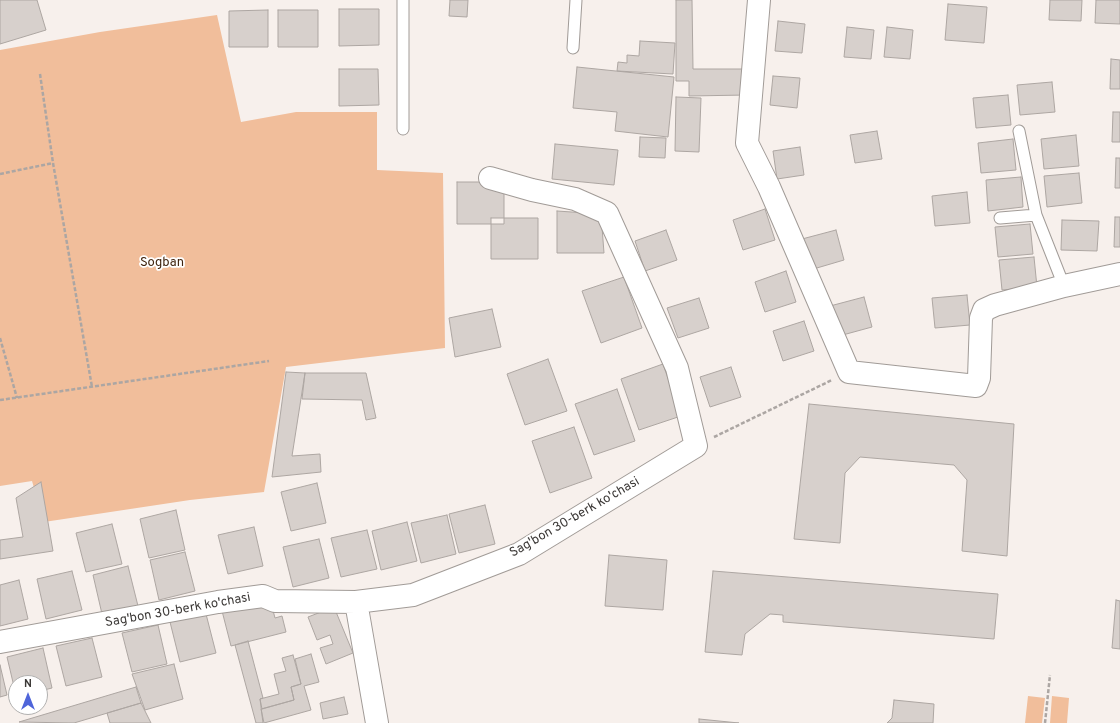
<!DOCTYPE html>
<html>
<head>
<meta charset="utf-8">
<style>
	body { margin:0 }
	#map { position:relative; width:1120px; height:723px; overflow:hidden; background:#f7f0ec; font-family:Overpass,sans-serif }
	canvas { display:block }
	.north { position:absolute; left:8px; top:675px; width:40px; height:40px; box-sizing:border-box; background:#fff; border:1px solid #b1b0af; border-radius:50%; rotate:0deg; font-size:11px; font-weight:700; line-height:16px; text-align:center; color:#3c3937 }
	.north::after { content:''; display:block; margin:auto; width:14px; height:18px; background:#4f65da; clip-path:polygon(50% 0,100% 100%,50% 72%,0 100%) }
</style>
</head>
<body>
<div id="map">
<canvas width="1120" height="723"></canvas>
<div class="north">N</div>
</div>
<script>
const c = document.querySelector('canvas').getContext('2d');
c.lineJoin = 'round';
function paint(path, color) { c.fillStyle = color; c.fill(path, 'evenodd'); }
const poly = rows => new Path2D(rows.map(r => 'M' + r).join(''));
function strokePath(path, color, width, dash) { c.strokeStyle = color; c.lineWidth = width; c.lineCap = dash ? 'butt' : 'round'; c.setLineDash(dash || []); c.stroke(path); }
function write(font, color, halo, rows, align = 'center') {
  c.font = font + ' Overpass,sans-serif'; c.lineWidth = 3.5; c.setLineDash([]); c.textBaseline = 'middle'; c.strokeStyle = halo; c.fillStyle = color; for (const [text, x, y, turn = 0] of rows) {
    c.save(); c.translate(x, y); c.rotate((+turn || 0) * Math.PI / 180); c.textAlign = isNaN(turn) ? turn : align; if (halo) c.strokeText(text, 0, 0); c.fillText(text, 0, 0); c.restore();
  }
}
paint(poly([
	[217,15,241,122,296,112,377,112,377,170,443,173,445,348,286,367,264,492,190,500,44,522,32,481,0,486,0,50,100,32],
	[1028,696,1045,698,1042,723,1025,723],
	[1052,696,1069,698,1067,723,1050,723]
]), '#f1be9b');
const building = poly([
	[0,0,37,0,46,30,0,44,0,0],
	[450,0,468,0,467,17,449,16,450,0],
	[676,0,692,0,693,69,747,69,747,95,689,96,689,81,676,81,676,0],
	[1050,0,1082,0,1081,21,1049,20,1050,0],
	[1096,0,1120,0,1120,24,1095,23,1096,0],
	[948,4,987,7,984,43,945,40,948,4],
	[339,9,379,9,379,45,339,46,339,9],
	[268,10,268,47,229,47,229,11,268,10],
	[278,10,318,10,318,47,278,47,278,10],
	[778,21,805,24,802,53,775,51,778,21],
	[847,27,874,30,871,59,844,57,847,27],
	[887,27,913,30,910,59,884,57,887,27],
	[640,41,675,43,673,74,617,71,618,62,627,63,627,55,639,56,640,41],
	[1111,59,1120,60,1120,89,1110,89,1111,59],
	[577,67,674,77,668,137,615,131,617,112,573,108,577,67],
	[339,69,378,69,379,105,339,106,339,69],
	[773,76,800,78,797,108,770,105,773,76],
	[1052,82,1055,112,1020,115,1017,85,1052,82],
	[1008,95,1011,125,976,128,973,98,1008,95],
	[676,97,701,98,699,152,675,151,676,97],
	[1113,112,1120,112,1120,142,1112,142,1113,112],
	[877,131,882,159,855,163,850,135,877,131],
	[1076,135,1079,166,1044,169,1041,139,1076,135],
	[640,137,666,138,665,158,639,157,640,137],
	[1013,139,1016,170,981,173,978,143,1013,139],
	[555,144,618,150,614,185,552,179,555,144],
	[800,147,804,175,777,179,773,151,800,147],
	[1116,158,1120,158,1120,188,1115,188,1116,158],
	[1079,173,1082,203,1047,207,1044,176,1079,173],
	[1021,177,1023,207,988,211,986,180,1021,177],
	[457,182,504,182,504,224,457,224,457,182],
	[967,192,970,223,935,226,932,196,967,192],
	[765,209,775,240,743,250,733,220,765,209],
	[557,211,601,214,604,253,557,253,557,211],
	[1115,217,1120,217,1120,247,1114,247,1115,217],
	[491,218,538,218,538,259,491,259,491,218],
	[1062,220,1099,221,1097,251,1061,250,1062,220],
	[1030,224,1033,254,998,257,995,227,1030,224],
	[666,230,677,260,645,271,635,241,666,230],
	[836,230,844,260,810,270,802,239,836,230],
	[1034,257,1037,287,1002,290,999,260,1034,257],
	[786,271,796,302,765,312,755,282,786,271],
	[624,277,642,328,601,343,582,291,624,277],
	[967,295,970,325,935,328,932,298,967,295],
	[864,297,872,327,839,336,830,306,864,297],
	[699,298,709,328,678,338,667,308,699,298],
	[492,309,501,347,455,357,449,318,492,309],
	[804,321,814,351,783,361,773,331,804,321],
	[548,359,567,411,525,425,507,374,548,359],
	[663,364,681,416,639,430,621,379,663,364],
	[731,367,741,397,710,407,700,377,731,367],
	[286,372,305,373,292,456,320,454,321,472,272,477,286,372],
	[305,373,366,373,376,418,366,420,362,400,302,399,305,373],
	[617,389,635,441,594,455,575,404,617,389],
	[809,404,1014,424,1007,556,962,551,967,480,954,465,860,457,845,473,840,543,794,539,809,404],
	[574,427,592,478,550,493,532,441,574,427],
	[41,482,53,551,0,559,0,540,23,537,16,498,41,482],
	[317,483,326,523,291,531,281,492,317,483],
	[485,505,495,544,459,553,449,514,485,505],
	[176,510,185,550,149,558,140,519,176,510],
	[447,515,456,554,421,563,411,523,447,515],
	[407,522,417,561,381,570,372,531,407,522],
	[112,524,122,564,86,572,76,533,112,524],
	[254,527,263,566,228,574,218,535,254,527],
	[367,530,377,569,341,577,331,538,367,530],
	[319,539,329,578,293,587,283,547,319,539],
	[185,552,195,591,159,600,150,560,185,552],
	[609,555,667,560,663,610,605,606,609,555],
	[128,566,138,606,102,614,93,575,128,566],
	[72,571,82,610,46,619,37,579,72,571],
	[713,571,998,594,994,639,783,622,783,615,770,614,745,634,742,655,705,652,713,571],
	[19,580,28,619,0,626,0,585,19,580],
	[270,599,275,618,282,616,286,632,231,646,221,607,270,599],
	[1116,600,1120,601,1120,649,1112,648,1116,600],
	[334,607,353,653,326,664,320,648,333,644,330,635,317,640,308,617,334,607],
	[206,614,216,653,180,662,170,622,206,614],
	[158,625,167,664,132,672,122,633,158,625],
	[92,638,102,677,66,686,56,646,92,638],
	[248,641,263,698,260,699,263,723,256,723,235,645,248,641],
	[43,648,52,688,40,691,40,683,16,683,16,695,7,657,43,648],
	[311,654,319,682,304,686,311,710,264,723,261,709,294,700,291,687,301,684,295,659,311,654],
	[293,655,301,684,291,687,294,700,262,709,260,699,279,694,274,674,286,671,282,658,293,655],
	[174,664,183,699,145,710,132,674,174,664],
	[0,665,7,695,0,697,0,665],
	[136,687,141,703,74,723,19,722,136,687],
	[344,697,348,714,323,719,320,703,344,697],
	[894,700,934,704,933,723,887,723,892,718,894,700],
	[141,703,151,723,110,723,107,713,141,703],
	[699,719,739,723,699,723,699,719]
]);
paint(building, '#d7d0cc');
strokePath(building, '#ada6a2', 1);
const service = poly([
	[573,48,576,0],
	[403,129,403,0],
	[1019,131,1036,215,1064,286],
	[1000,218,1036,215]
]);
const minor = poly([
	[759,0,747,143,769,187,849,372,976,386,979,378,981,318,984,310,995,305,1064,286,1120,274],
	[356,602,377,723],
	[0,642,218,602,263,596,275,601,356,602,413,595,519,554,696,446,677,368,607,213,575,199,532,190,490,178]
]);
strokePath(service, '#a19b97', 13);
strokePath(minor, '#a19b97', 24);
strokePath(poly([
	[40,74,53,163,92,387],
	[0,174,53,163],
	[0,338,17,398],
	[0,400,269,361],
	[714,437,832,380],
	[1045,723,1050,675]
]), '#aca6a3', 2.5, [4, 2]);
strokePath(service, '#fff', 11);
strokePath(minor, '#fff', 22);
write('13px', '#3f230d', '#fff', [
	["Sogban",162,263]
]);
write('13px', '#3c3937', '#fff', [
	["Sag'bon 30-berk ko'chasi",575,518,-30],
	["Sag'bon 30-berk ko'chasi",178,611,-10]
]);
</script>
</body>
</html>
